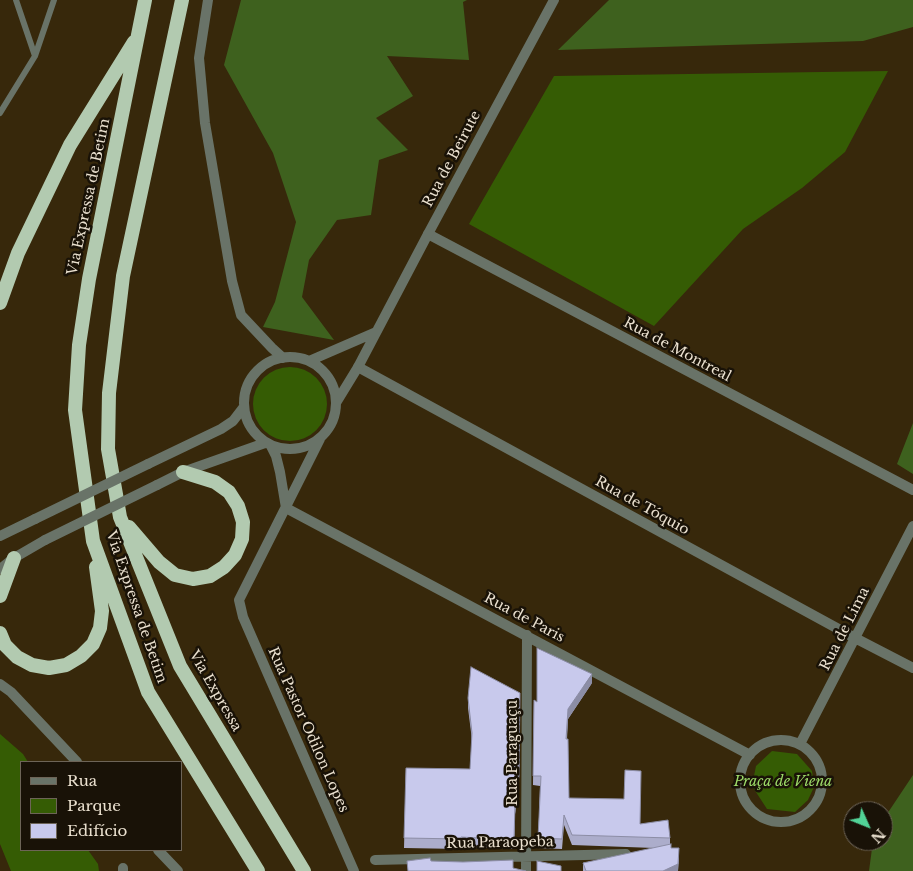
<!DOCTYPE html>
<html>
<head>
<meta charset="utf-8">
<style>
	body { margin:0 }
	#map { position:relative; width:913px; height:871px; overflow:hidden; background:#37280b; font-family:"Libre Baskerville",serif }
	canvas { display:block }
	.legend { position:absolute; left:20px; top:761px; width:162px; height:90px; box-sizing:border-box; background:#191207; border:1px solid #6d6457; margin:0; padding:6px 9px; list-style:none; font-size:15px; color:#eae0cf }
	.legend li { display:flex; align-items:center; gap:10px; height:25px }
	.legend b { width:25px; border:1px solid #6d6457 }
	.north { position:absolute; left:843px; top:801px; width:50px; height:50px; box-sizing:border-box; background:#191207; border:1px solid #6d6457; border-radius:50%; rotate:134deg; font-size:14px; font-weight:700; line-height:20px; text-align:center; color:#eae0cf }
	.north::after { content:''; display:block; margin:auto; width:18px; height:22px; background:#52d397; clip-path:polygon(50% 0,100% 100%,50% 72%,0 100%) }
</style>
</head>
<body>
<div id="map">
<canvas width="913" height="871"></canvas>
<ul class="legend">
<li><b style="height:6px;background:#697368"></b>Rua</li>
<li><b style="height:14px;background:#355c04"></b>Parque</li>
<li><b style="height:14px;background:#c8c9ec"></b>Edifício</li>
</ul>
<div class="north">N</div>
</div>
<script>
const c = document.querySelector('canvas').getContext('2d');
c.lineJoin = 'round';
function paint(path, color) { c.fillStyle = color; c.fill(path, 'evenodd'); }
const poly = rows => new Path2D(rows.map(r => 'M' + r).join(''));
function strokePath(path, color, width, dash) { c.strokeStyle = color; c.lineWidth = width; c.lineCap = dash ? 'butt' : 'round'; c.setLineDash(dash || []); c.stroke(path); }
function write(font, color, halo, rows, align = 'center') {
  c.font = font + ' "Libre Baskerville",serif'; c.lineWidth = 5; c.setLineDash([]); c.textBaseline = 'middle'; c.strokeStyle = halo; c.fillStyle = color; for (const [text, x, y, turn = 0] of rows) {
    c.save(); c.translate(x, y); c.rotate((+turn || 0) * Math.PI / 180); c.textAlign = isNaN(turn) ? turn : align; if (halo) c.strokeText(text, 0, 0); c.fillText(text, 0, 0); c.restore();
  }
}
paint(poly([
	[888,71,845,152,802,188,743,229,654,326,469,224,554,76],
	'253 404a37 37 0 1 1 74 0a37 37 0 1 1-74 0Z',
	[0,734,23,754,28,762,21,762,21,850,88,850,98,864,99,871,11,871,0,844],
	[772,751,797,754,812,771,814,787,808,800,795,812,767,809,752,786,756,766]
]), '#355c04');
paint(poly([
	[241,0,467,0,463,2,469,60,387,56,413,96,376,118,408,150,379,160,371,215,337,220,309,260,302,297,334,340,263,327,275,302,296,222,273,153,224,65],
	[609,0,913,0,913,27,863,41,558,50],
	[913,423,913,474,897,464],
	[913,775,913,871,869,871,873,841,883,841,883,820]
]), '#3e611e');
strokePath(poly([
	[16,0,35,56],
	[0,113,35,56,54,0]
]), '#697368', 6);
strokePath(poly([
	[428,234,913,490],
	[358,367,855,638,913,668],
	[286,508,750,755],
	'740 781a41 41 0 1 1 82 0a41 41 0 1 1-82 0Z',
	[800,744,913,526],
	[375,860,626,854],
	[123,871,123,868],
	[526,871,527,635]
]), '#697368', 10);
strokePath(poly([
	[208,0,199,58,205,123,232,281,241,315,272,348,283,358],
	'244 403a46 46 0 1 1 92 0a46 46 0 1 1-92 0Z',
	[309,361,376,332],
	[336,403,358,367,428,234,554,0],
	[320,439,239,600,243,617,354,871],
	[271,446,276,456,280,472,286,508],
	[148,464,221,429,233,421,243,408],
	[157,485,183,472,265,443],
	[0,536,35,519],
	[0,569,14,558,45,540],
	[0,684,11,692,77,762],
	[158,850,178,871]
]), '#697368', 10);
strokePath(poly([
	[145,0,89,279,79,345,75,410,93,541,148,692,258,871],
	[182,0,123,276,109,393,108,449,120,517,180,666,304,871],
	[0,303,18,253,70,145,134,42],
	[129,527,159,562,175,575,193,579,210,576,224,567,235,555,242,539,243,522,238,506,229,492,215,482,183,472],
	[0,596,14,558],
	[0,633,5,645,17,657,32,665,49,668,66,665,81,656,93,644,100,628,102,611,96,567]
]), '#b2cab0', 14);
strokePath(poly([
	[35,519,148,464],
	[45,540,157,485]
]), '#697368', 10);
paint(poly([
	[592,683,568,719,567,739,569,798,640,824,670,838,670,844,671,848,679,858,678,871,583,871,583,863,654,848,572,845,564,825,562,849,538,848,540,786,533,785,534,700,537,702],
	[468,698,519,785,515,814,514,849,461,847,461,849,404,848,406,768,470,769,472,740,468,708]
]), '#acadcb');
paint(poly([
	[592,674,592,683,568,719,566,749,568,709],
	[520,693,519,785,515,814,514,849,515,804],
	[679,848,678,871,663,871]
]), '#8c8da5');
const building = poly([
	[537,648,592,674,568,709,566,739,568,739,569,798,624,799,625,770,641,771,640,824,668,820,670,838,572,835,564,815,562,839,538,838,541,776,533,776,534,700,537,702,537,648],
	[471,667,520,693,519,775,515,804,514,840,461,837,461,839,404,838,406,768,470,769,472,733,468,698,471,667],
	[671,844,671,848,679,848,678,864,663,871,586,871,583,863,671,844],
	[430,858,431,861,463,862,513,860,513,868,526,871,408,871,407,861,430,858],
	[537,861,561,866,561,871,537,871,537,861]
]);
paint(building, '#c8c9ec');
strokePath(building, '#8c8da5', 1);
write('14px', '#eae0cf', '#191207', [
	["Rua de Beirute",452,159,-62],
	["Via Expressa de Betim",89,197,-78],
	["Rua de Montreal",677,350,28],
	["Rua de Tóquio",642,506,29],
	["Via Expressa de Betim",136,607,71],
	["Rua de Paris",524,618,28],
	["Rua de Lima",845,629,-63],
	["Via Expressa",215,691,60],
	["Rua Pastor Odilon Lopes",308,730,66],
	["Rua Paraguaçu",513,753,-90],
	["Rua Paraopeba",500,843,-1]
]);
write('italic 14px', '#9ddb69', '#191207', [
	["Praça de Viena",783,782]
]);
</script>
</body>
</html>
